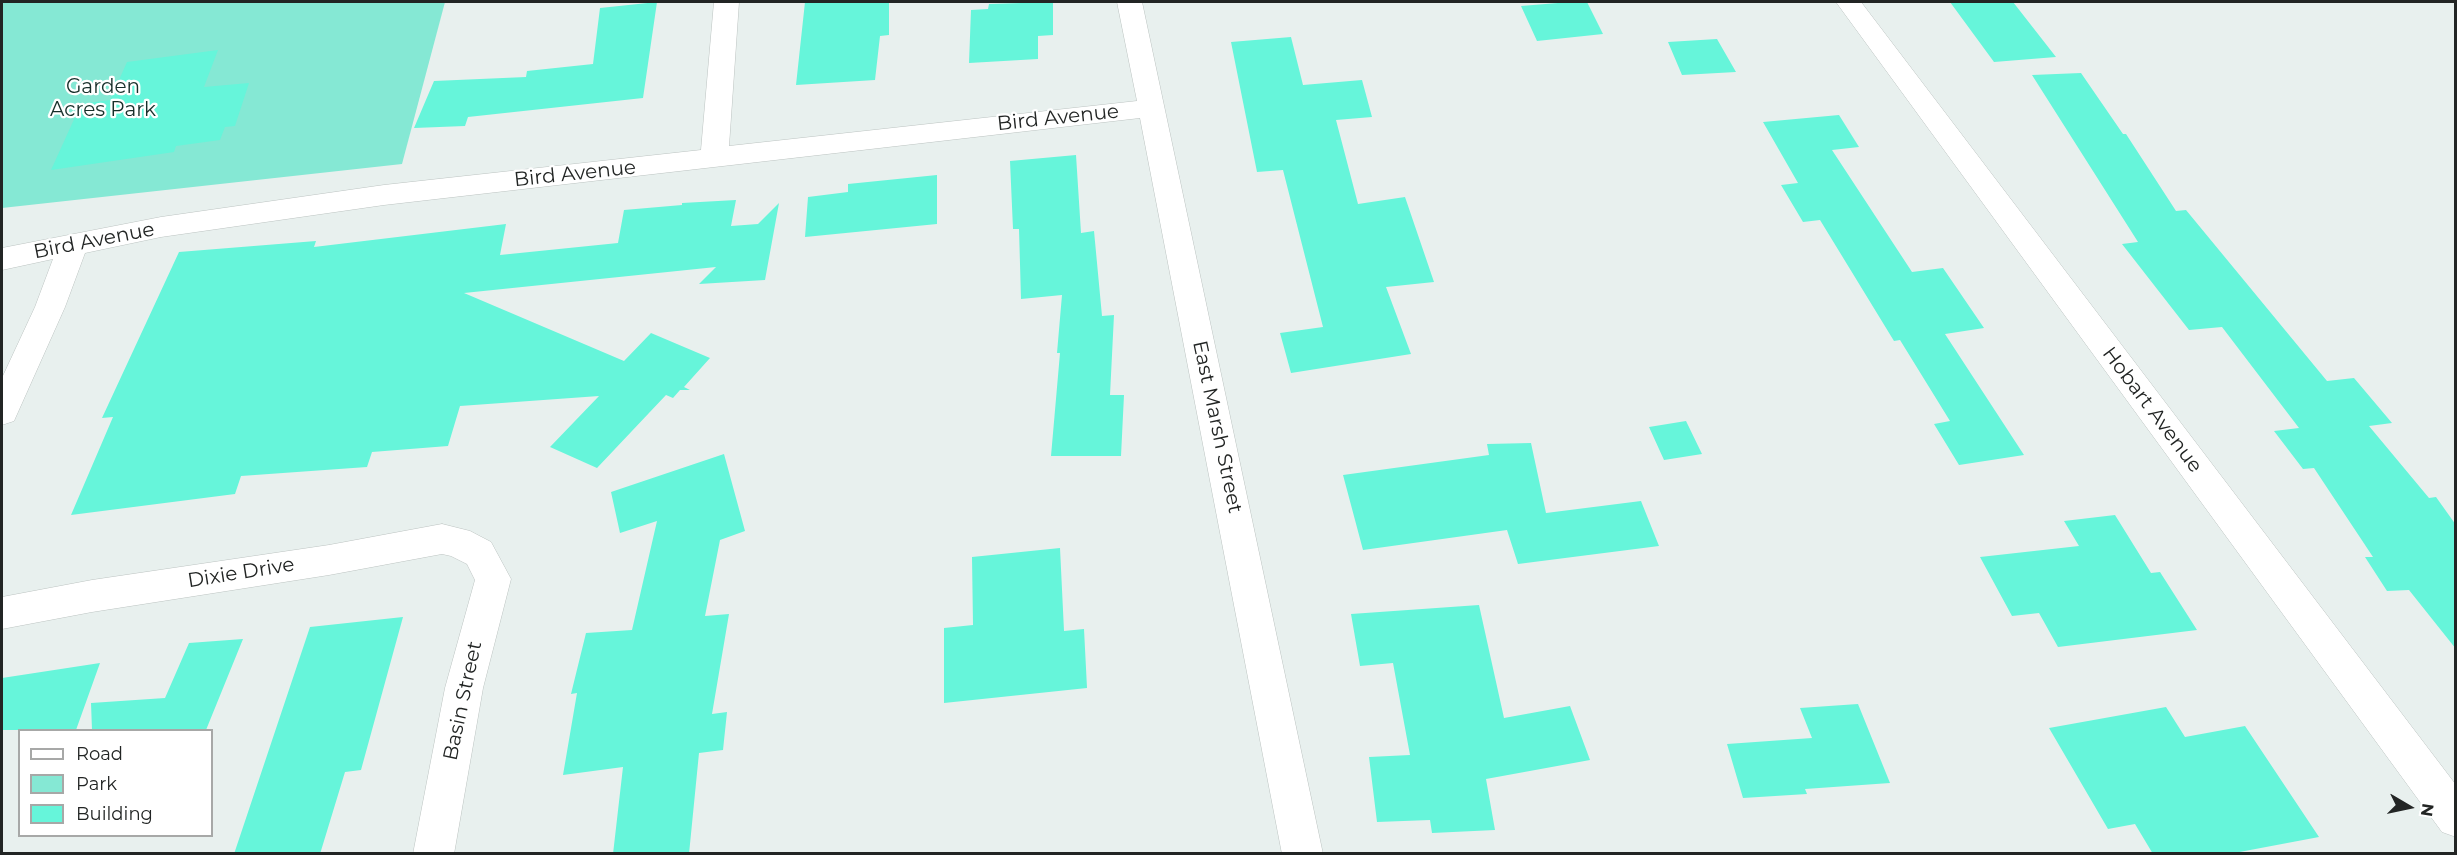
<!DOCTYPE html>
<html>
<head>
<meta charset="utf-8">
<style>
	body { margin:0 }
	#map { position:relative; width:2457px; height:855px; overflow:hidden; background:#e8f0ee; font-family:Montserrat,sans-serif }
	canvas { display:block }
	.frame { position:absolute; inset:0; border:3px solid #222524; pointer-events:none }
	.legend { position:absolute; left:18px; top:729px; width:195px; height:108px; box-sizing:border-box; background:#fff; border:2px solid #a7a8a7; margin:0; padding:8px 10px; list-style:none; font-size:18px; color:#222524 }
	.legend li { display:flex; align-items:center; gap:12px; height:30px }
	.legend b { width:30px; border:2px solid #a7a8a7 }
	.north { position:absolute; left:2379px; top:777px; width:60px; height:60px; -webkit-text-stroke:4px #fff; paint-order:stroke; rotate:99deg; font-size:16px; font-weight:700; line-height:24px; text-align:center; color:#222524 }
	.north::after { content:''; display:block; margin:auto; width:21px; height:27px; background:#222524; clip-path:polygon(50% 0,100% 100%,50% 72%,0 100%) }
</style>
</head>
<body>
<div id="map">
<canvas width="2457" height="855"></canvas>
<div class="frame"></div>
<ul class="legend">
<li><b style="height:8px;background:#fff"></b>Road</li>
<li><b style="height:16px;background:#85e8d4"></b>Park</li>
<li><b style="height:16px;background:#66f5da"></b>Building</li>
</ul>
<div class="north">N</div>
</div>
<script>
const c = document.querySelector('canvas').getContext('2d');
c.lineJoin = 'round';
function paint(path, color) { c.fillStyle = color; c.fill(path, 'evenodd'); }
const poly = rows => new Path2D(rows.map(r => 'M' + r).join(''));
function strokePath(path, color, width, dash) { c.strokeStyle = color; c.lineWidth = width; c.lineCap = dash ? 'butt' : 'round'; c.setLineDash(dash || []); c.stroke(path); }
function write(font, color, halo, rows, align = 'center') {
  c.font = font + ' Montserrat,sans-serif'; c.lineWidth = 4.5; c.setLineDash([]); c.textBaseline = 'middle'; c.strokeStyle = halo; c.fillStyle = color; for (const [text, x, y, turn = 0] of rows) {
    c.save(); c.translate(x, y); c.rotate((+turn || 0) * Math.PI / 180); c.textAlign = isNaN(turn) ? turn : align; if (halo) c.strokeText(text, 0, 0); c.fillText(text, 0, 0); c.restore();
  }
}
paint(poly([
	[2,2,445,2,402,164,2,208]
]), '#85e8d4');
paint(poly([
	[657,2,643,98,468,117,465,126,414,128,434,81,526,77,527,71,593,64,600,8],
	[805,2,889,2,889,35,880,36,875,80,796,85],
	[1053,2,1053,35,1038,36,1038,59,969,63,971,10,988,9,989,4],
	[1570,2,1587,2,1603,34,1537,41,1521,6],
	[1950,2,2013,2,2056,57,1994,62],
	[1291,37,1303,85,1362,80,1372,117,1336,120,1358,204,1405,197,1434,282,1386,287,1411,354,1291,373,1280,333,1323,327,1283,170,1257,172,1231,42],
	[1717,39,1736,72,1682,75,1668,42],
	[218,50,204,87,249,83,235,126,225,127,220,140,176,146,174,152,51,170,81,104,110,100,127,62],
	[2081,73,2123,134,2126,134,2176,211,2186,210,2327,381,2354,378,2392,423,2369,426,2429,498,2436,497,2456,525,2456,649,2409,590,2387,591,2365,557,2373,557,2314,468,2303,469,2274,431,2299,428,2222,327,2189,330,2122,244,2138,242,2032,75],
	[1839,115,1859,147,1832,150,1912,272,1943,268,1984,328,1945,334,2024,455,1959,465,1934,424,1950,421,1900,340,1894,341,1820,220,1803,222,1781,185,1798,183,1763,122],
	[1076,155,1081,233,1094,231,1102,316,1114,315,1110,395,1124,395,1121,456,1051,456,1060,353,1057,353,1062,295,1021,299,1019,229,1013,229,1010,161],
	[937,175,937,224,805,237,808,197,848,192,848,184],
	[736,200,731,226,758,224,779,203,765,280,699,284,716,267,464,293,624,361,651,333,710,358,684,387,690,390,680,390,673,398,666,395,597,468,550,447,599,396,460,406,448,446,372,452,367,467,241,476,235,494,71,515,113,417,102,418,179,252,316,241,314,247,506,224,500,255,618,243,624,210,682,205,682,203],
	[1686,421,1702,454,1664,460,1649,427],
	[1531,443,1546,513,1641,501,1659,546,1518,564,1507,530,1363,550,1343,475,1489,455,1487,444],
	[724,454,745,531,720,540,705,616,729,614,712,714,727,712,723,750,699,753,689,854,613,854,623,767,563,775,577,693,571,694,586,633,632,630,657,521,620,533,611,492],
	[2115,515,2151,573,2160,572,2197,630,2058,647,2039,613,2012,616,1980,557,2079,546,2064,521],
	[1060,548,1064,631,1084,629,1087,688,944,703,944,628,973,625,972,557],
	[1479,605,1504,718,1570,706,1590,760,1486,779,1495,830,1432,833,1430,820,1377,822,1369,757,1410,755,1393,663,1360,666,1351,614],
	[403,617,361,770,345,772,320,854,234,854,310,627],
	[243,639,206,730,92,730,91,703,165,698,189,643],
	[100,663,76,730,2,730,2,678],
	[1858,704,1890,783,1805,789,1807,794,1743,798,1727,744,1812,738,1800,708],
	[2166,707,2185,737,2245,726,2319,837,2229,854,2153,854,2135,824,2108,829,2049,728]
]), '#66f5da');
const minor = poly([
	[714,2,739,2,729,146,1137,101,1117,2,1142,2,1323,854,1282,854,1140,118,384,205,161,237,85,253,65,307,18,412,14,421,2,425,2,378,35,307,53,259,2,270,2,248,161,217,384,185,701,150,714,2],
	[1836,2,1861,2,2456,785,2456,837,2442,832,1836,2],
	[442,524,470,531,491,542,511,579,483,688,454,854,413,854,445,688,475,580,467,564,451,556,442,554,329,575,92,612,2,629,2,597,92,580,329,545,442,524]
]);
strokePath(minor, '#bcc3c1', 1);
paint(minor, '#fff');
write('20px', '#172f2a', '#fff', [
	["Garden",103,87],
	["Acres Park",103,110]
]);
write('20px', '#222524', '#fff', [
	["Bird Avenue",1058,118,-6],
	["Bird Avenue",575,174,-6],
	["Bird Avenue",94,241,-11],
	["Hobart Avenue",2152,410,53],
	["East Marsh Street",1217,427,78],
	["Dixie Drive",241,573,-9],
	["Basin Street",463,701,-78]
]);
</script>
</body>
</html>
